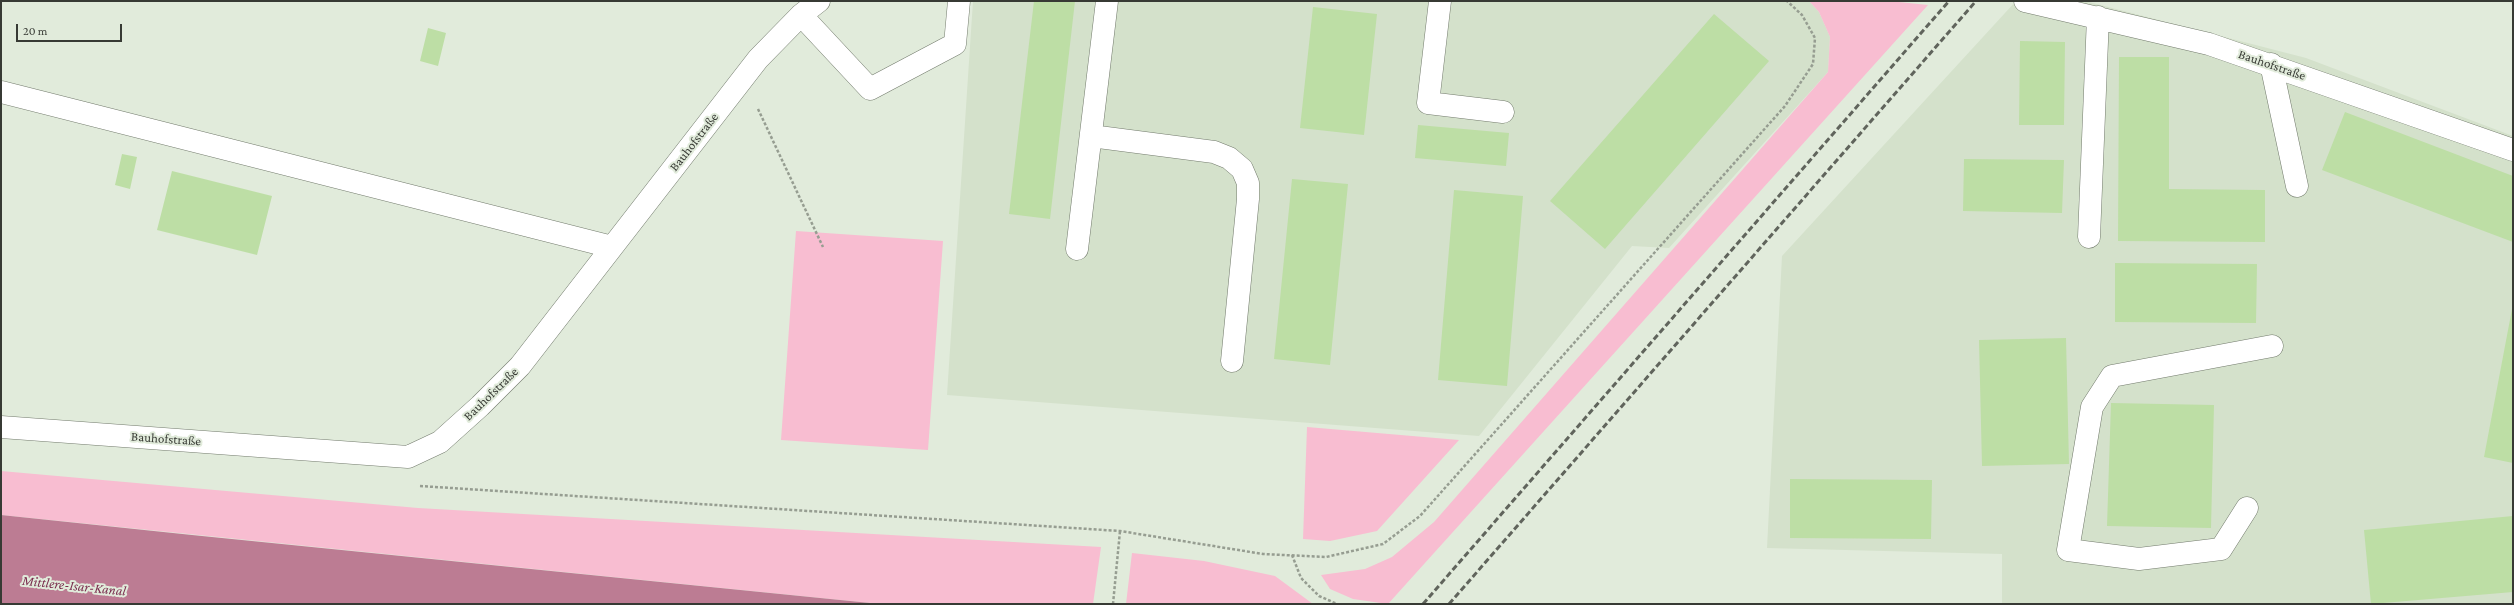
<!DOCTYPE html>
<html>
<head>
<meta charset="utf-8">
<style>
	body { margin:0 }
	#map { position:relative; width:2514px; height:605px; overflow:hidden; background:#e1ebdb; font-family:"Crimson Pro",serif }
	canvas { display:block }
	.frame { position:absolute; inset:0; border:2px solid #373a34; pointer-events:none }
	.scale { position:absolute; left:16px; top:24px; width:106px; height:18px; box-sizing:border-box; border:2px solid #373a34; border-top:0; padding-left:5px; font-size:12px; line-height:14px; white-space:nowrap; color:#373a34; -webkit-text-stroke:3px #e1ebdb; paint-order:stroke }
</style>
</head>
<body>
<div id="map">
<canvas width="2514" height="605"></canvas>
<div class="frame"></div>
<div class="scale">20 m</div>
</div>
<script>
const c = document.querySelector('canvas').getContext('2d');
c.lineJoin = 'round';
function paint(path, color) { c.fillStyle = color; c.fill(path, 'evenodd'); }
const poly = rows => new Path2D(rows.map(r => 'M' + r).join(''));
function strokePath(path, color, width, dash) { c.strokeStyle = color; c.lineWidth = width; c.lineCap = dash ? 'butt' : 'round'; c.setLineDash(dash || []); c.stroke(path); }
function write(font, color, halo, rows, align = 'center') {
  c.font = font + ' "Crimson Pro",serif'; c.lineWidth = 4; c.setLineDash([]); c.textBaseline = 'middle'; c.strokeStyle = halo; c.fillStyle = color; for (const [text, x, y, turn = 0] of rows) {
    c.save(); c.translate(x, y); c.rotate((+turn || 0) * Math.PI / 180); c.textAlign = isNaN(turn) ? turn : align; if (halo) c.strokeText(text, 0, 0); c.fillText(text, 0, 0); c.restore();
  }
}
paint(poly([
	[973,1,1809,1,1819,12,1830,37,1828,72,1669,248,1632,246,1479,436,947,395],
	[2016,1,2085,1,2306,58,2513,136,2513,604,2002,604,2002,554,1767,548,1782,256]
]), '#d4e1cb');
paint(poly([
	[1809,1,1889,1,1928,5,1388,604,1353,599,1330,589,1321,575,1365,569,1392,557,1434,522,1828,72,1830,37,1819,12],
	[796,231,943,241,928,450,781,440],
	[1307,427,1459,440,1377,531,1330,541,1303,539],
	[1,471,418,508,1101,547,1093,604,880,604,1,515],
	[1132,553,1204,561,1275,576,1313,604,1126,604]
]), '#f8bdd1');
paint(poly([
	[1,515,192,535,880,604,1,604]
]), '#bc7c93');
paint(poly([
	[1034,1,1075,1,1050,219,1009,214],
	[1313,7,1377,14,1364,135,1300,128],
	[1714,14,1769,61,1605,249,1550,201],
	[428,28,446,33,438,66,420,61],
	[2020,41,2065,42,2064,125,2019,125],
	[2119,57,2169,57,2169,189,2265,190,2265,242,2118,241],
	[2345,112,2513,176,2513,242,2322,170],
	[1418,125,1509,133,1506,166,1415,158],
	[122,154,137,157,130,189,115,185],
	[1964,159,2064,160,2062,213,1963,211],
	[172,171,272,196,257,255,157,230],
	[1292,179,1348,184,1330,365,1274,359],
	[1454,190,1523,196,1507,386,1438,380],
	[2115,263,2257,264,2256,323,2115,322],
	[2512,309,2513,309,2513,463,2484,457],
	[2066,338,2069,464,1982,466,1979,340],
	[2111,403,2214,405,2211,528,2107,526],
	[1790,479,1932,480,1931,539,1790,538],
	[2513,516,2513,592,2371,604,2364,530]
]), '#bddea5');
const minor = poly([
	[1440,1,1428,103,1503,112],
	[2025,1,2209,44,2513,150],
	[801,15,870,89,955,44,959,1],
	[2271,64,2297,186],
	[1,92,612,247],
	[1091,136,1214,152,1229,158,1242,169,1248,183,1248,199,1232,361],
	[2089,237,2098,17],
	[1077,249,1107,1],
	[1,427,408,457,440,442,480,406,520,366,758,59,801,15,819,1],
	[2247,508,2221,549,2139,559,2068,550,2092,407,2112,376,2272,346]
]);
strokePath(minor, '#737b6d', 23);
strokePath(poly([
	[758,109,823,247],
	[420,486,1120,531,1263,554,1326,557,1383,544,1420,516,1785,106,1813,64,1815,38,1802,15,1787,1],
	[1292,555,1301,578,1319,596,1337,604],
	[1113,604,1120,531]
]), '#969d91', 2.5, [3, 2]);
strokePath(minor, '#fff', 22);
strokePath(poly([
	[1423,604,1949,1],
	[1449,604,1976,1]
]), '#60645c', 3, [6, 3]);
write('13px', '#373a34', '#e1ebdb', [
	["Bauhofstraße",2272,65,19],
	["Bauhofstraße",694,142,-52],
	["Bauhofstraße",491,394,-44],
	["Bauhofstraße",166,439,4]
]);
write('italic 14px', '#7a2d4e', '#e1ebdb', [
	["Mittlere-Isar-Kanal",74,586,6]
]);
</script>
</body>
</html>
